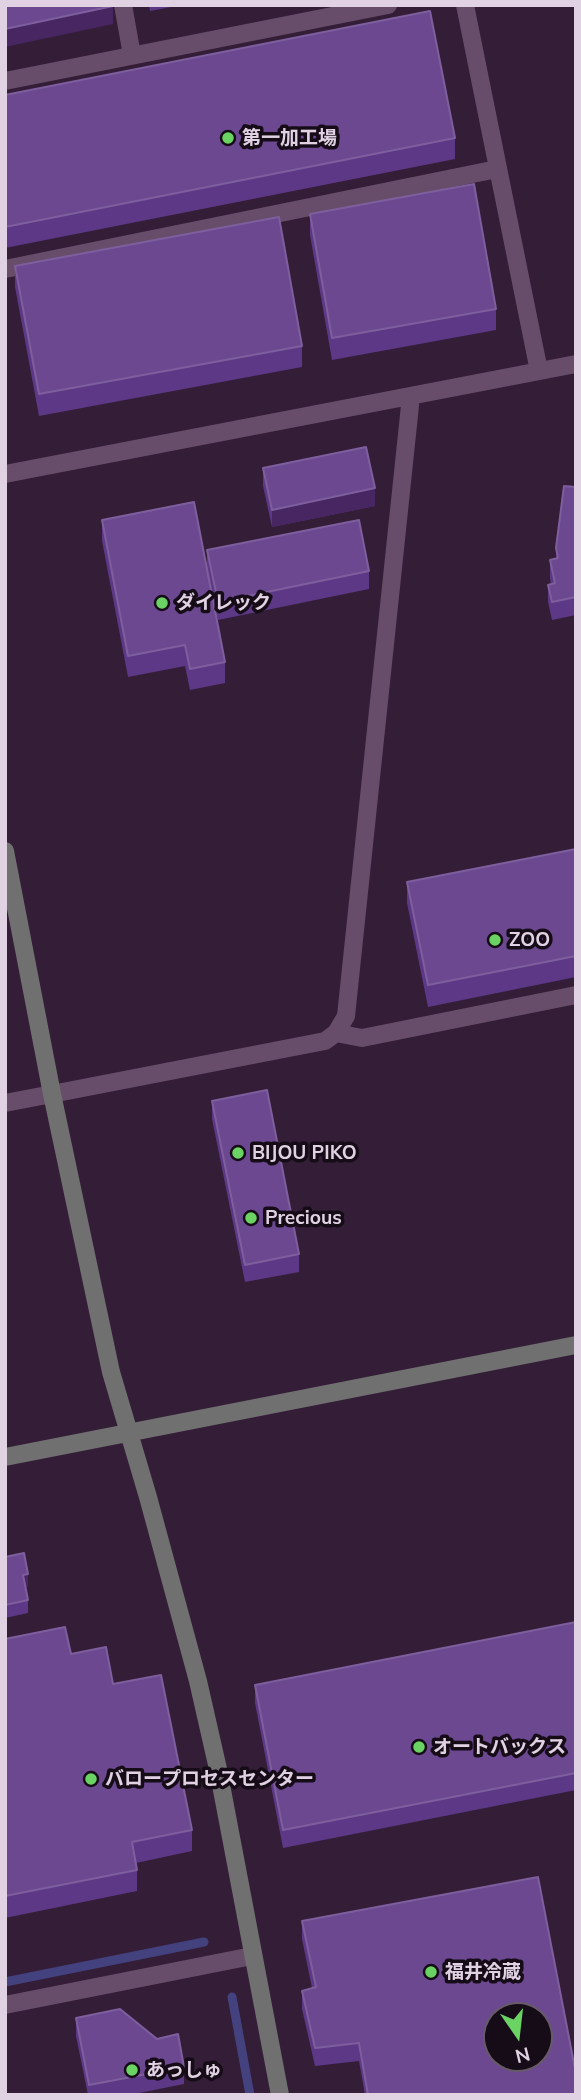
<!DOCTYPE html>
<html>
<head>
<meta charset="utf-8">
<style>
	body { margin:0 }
	#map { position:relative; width:581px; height:2100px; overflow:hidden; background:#341d37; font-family:Mulish,sans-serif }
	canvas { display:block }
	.frame { position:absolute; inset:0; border:7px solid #e1d2e3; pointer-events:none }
	.north { position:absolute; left:483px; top:2002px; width:70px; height:70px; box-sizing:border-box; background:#160c17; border:2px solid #675b69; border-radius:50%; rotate:166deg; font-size:19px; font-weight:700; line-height:28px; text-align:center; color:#e1d2e3 }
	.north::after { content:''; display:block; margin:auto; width:24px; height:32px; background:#6ad363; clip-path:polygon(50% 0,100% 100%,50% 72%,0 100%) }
</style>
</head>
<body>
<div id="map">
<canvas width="581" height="2100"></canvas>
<div class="frame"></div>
<div class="north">N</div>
</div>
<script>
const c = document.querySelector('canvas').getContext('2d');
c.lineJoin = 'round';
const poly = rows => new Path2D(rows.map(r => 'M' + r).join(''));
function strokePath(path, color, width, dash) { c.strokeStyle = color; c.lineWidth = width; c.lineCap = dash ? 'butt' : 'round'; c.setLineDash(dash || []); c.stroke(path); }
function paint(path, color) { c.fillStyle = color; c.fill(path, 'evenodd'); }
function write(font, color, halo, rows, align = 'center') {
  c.font = font + ' Mulish,"Noto Sans JP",sans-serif'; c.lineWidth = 7; c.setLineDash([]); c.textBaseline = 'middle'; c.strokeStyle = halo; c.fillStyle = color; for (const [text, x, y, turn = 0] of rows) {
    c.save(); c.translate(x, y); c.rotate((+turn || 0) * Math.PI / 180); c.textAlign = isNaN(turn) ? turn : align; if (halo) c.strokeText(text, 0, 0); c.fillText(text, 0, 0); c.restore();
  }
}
strokePath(poly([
	[5,1982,204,1942],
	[232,1997,250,2095]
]), '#44427e', 9);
strokePath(poly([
	[5,1103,52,1094]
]), '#674d6a', 18);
strokePath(poly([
	[123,5,132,55],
	[465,5,539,371],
	[5,81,388,5],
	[5,269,497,169],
	[5,474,576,364],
	[336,1033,362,1038,576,995],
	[52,1094,325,1041,336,1033,346,1016,411,396],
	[5,2005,252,1956]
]), '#674d6a', 18);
strokePath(poly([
	[5,851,52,1094,111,1372,148,1497,198,1681,218,1769,280,2095],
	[5,1457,576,1345]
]), '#707071', 18);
paint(poly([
	[149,5,182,5,150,11],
	[5,95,455,138,455,159,5,248],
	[310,214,496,309,496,330,332,360,310,235],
	[15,266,302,346,302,367,39,416,15,287],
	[263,468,375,506,272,527,263,486],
	[576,487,576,615,552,620,548,602,548,585,551,584,550,578,550,560,556,559,556,548],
	[102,520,225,662,225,683,190,690,185,666,128,677,102,541],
	[207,550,369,571,369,589,218,620,207,568],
	[576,849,576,977,428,1007,407,903,407,882],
	[212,1101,299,1254,299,1272,245,1282,212,1119],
	[5,1557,28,1587,26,1587,28,1600,28,1613,5,1618],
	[576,1622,576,1790,283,1848,255,1703,255,1685],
	[5,1639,71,1654,113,1684,192,1830,192,1851,136,1863,137,1870,137,1891,5,1918],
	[302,1921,576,2095,365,2095,359,2061,315,2066,302,2009,302,1991,312,1988,302,1939],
	[76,2018,184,2067,184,2084,129,2095,88,2095,76,2036]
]), '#5d3886');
paint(poly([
	[113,6,113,24,5,47,5,29],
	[375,488,375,506,272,527,272,510],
	[28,1574,28,1587,23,1588,23,1575]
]), '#472662');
const building = poly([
	[5,5,113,5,113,6,5,29,5,5],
	[430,11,455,138,5,227,5,95,430,11],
	[474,184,496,309,332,338,310,214,474,184],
	[279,217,302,346,39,394,15,266,279,217],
	[366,447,375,488,272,510,263,468,366,447],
	[564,486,576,487,576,597,552,602,548,585,555,583,550,560,558,558,556,548,564,486],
	[194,502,225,662,190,669,185,645,128,656,102,520,194,502],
	[359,520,369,571,218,602,207,550,359,520],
	[576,849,576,956,428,985,407,882,576,849],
	[267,1090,299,1254,245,1265,212,1101,267,1090],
	[24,1553,28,1574,23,1575,28,1600,5,1605,5,1557,24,1553],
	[576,1622,576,1773,283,1830,255,1685,576,1622],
	[65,1627,71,1654,106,1647,113,1684,161,1675,192,1830,132,1842,137,1870,5,1896,5,1639,65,1627],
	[538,1877,576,2074,576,2095,368,2095,359,2043,315,2048,302,1991,316,1987,302,1921,538,1877],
	[497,2016,539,2016,539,2058,497,2058,497,2016],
	[120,2009,157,2039,178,2034,184,2067,89,2085,76,2018,120,2009]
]);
paint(building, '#6b4890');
strokePath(building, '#7e5e9d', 2);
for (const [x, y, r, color] of [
	[228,138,7,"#6ad363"],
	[162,603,7,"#6ad363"],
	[495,940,7,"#6ad363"],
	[238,1153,7,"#6ad363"],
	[251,1218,7,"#6ad363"],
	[419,1747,7,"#6ad363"],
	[91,1779,7,"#6ad363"],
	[431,1972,7,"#6ad363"],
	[132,2070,7,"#6ad363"]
]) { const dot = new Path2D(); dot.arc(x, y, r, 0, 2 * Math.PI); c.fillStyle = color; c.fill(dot); strokePath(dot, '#160c17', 2.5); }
write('bold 19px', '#e1d2e3', '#160c17', [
	["第一加工場",242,138],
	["ダイレック",176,603],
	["ZOO",509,940],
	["BIJOU PIKO",252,1153],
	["Precious",265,1218],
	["オートバックス",433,1747],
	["バロープロセスセンター",105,1779],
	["福井冷蔵",445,1972],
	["あっしゅ",146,2070]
], 'left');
</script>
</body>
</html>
